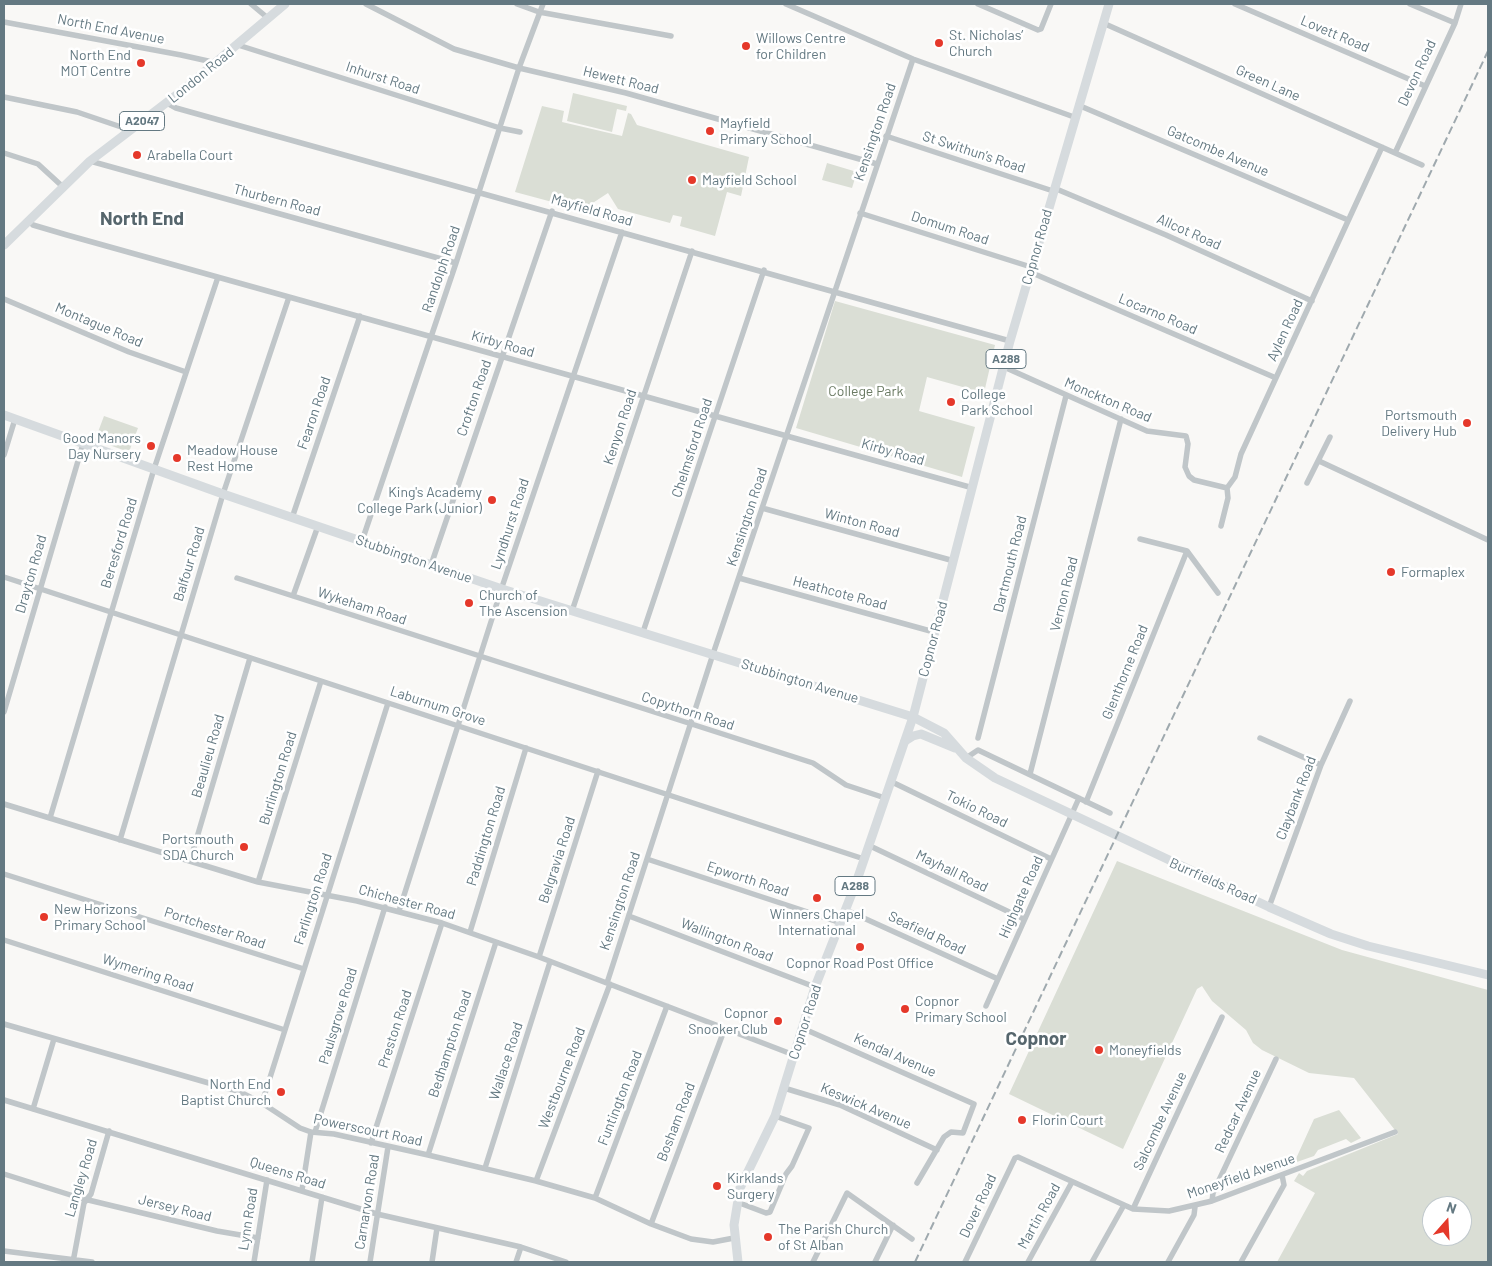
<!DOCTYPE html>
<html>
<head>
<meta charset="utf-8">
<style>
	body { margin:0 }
	#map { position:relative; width:1492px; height:1266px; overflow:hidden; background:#f9f8f6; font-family:Barlow,sans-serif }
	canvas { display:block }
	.frame { position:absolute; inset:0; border:5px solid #647982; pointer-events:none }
	.north { position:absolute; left:1422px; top:1196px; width:50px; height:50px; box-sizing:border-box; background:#fff; border:1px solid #c1c9cd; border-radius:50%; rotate:19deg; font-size:14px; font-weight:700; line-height:20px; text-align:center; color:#647982 }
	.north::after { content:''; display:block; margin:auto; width:18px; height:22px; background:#e5382a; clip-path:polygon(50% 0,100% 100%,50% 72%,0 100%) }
</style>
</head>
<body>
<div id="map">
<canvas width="1492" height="1266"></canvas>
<div class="frame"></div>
<div class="north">N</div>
</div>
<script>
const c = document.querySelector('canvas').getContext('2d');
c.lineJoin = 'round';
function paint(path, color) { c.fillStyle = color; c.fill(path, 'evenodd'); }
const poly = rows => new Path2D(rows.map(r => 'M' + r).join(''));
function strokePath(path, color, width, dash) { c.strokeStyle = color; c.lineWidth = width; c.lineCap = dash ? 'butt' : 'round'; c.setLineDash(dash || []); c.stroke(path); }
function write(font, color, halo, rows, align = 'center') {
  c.font = font + ' Barlow,sans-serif'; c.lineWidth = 5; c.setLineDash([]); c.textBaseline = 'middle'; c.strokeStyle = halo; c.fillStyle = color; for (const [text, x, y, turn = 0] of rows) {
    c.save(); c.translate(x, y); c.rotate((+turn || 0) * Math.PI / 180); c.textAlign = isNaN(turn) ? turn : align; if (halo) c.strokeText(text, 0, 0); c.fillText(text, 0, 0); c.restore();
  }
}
paint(poly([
	[573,93,627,106,626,111,617,109,612,132,567,121],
	[542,106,564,111,562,122,622,136,628,113,631,114,637,125,749,157,741,196,727,192,715,236,680,226,682,217,673,215,670,223,618,209,608,193,582,210,515,192],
	[827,163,857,172,852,188,822,180],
	[835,301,995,345,984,393,927,377,919,411,975,427,962,477,796,428],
	[104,416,138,428,129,452,95,440],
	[1117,861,1342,950,1488,990,1488,1262,1277,1262,1315,1193,1294,1181,1299,1173,1303,1176,1307,1171,1398,1134,1354,1078,1309,1073,1262,1050,1253,1043,1246,1030,1212,1001,1202,986,1197,989,1123,1149,1009,1094],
	[1432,1206,1462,1206,1462,1236,1432,1236],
	[1339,1110,1361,1138,1351,1143,1346,1139,1318,1150,1314,1156,1294,1163,1314,1119]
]), '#daded5');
strokePath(poly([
	[251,4,269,19],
	[366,4,454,49,519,68,626,93,877,164],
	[517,4,539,12,671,36],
	[786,4,913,59,1074,117],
	[978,4,1038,30,1041,29,1051,4],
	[1235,4,1425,86],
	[1410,4,1455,23],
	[4,22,181,55,208,61,213,65],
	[1103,23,1422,165],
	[238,45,500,128,520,132],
	[4,97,77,112,130,130],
	[167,103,176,108,1010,341],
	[1078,105,1348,220],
	[886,136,1053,191],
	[4,153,38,164,62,186],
	[1395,153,1455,23,1461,4],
	[90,161,456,263],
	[1054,188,1166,235,1312,301],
	[860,213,1031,267],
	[28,220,33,225,67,235,973,488],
	[1030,272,1276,378],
	[4,299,129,352,186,372],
	[1004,367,1147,431,1186,436,1188,444,1185,467,1189,476,1194,480,1227,488],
	[4,455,15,419],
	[1319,461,1488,540],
	[1307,483,1330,437],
	[762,508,954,561],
	[292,518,360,316],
	[1221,526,1228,498,1227,488,1235,477,1241,454,1382,147],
	[1140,539,1187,551,1218,593],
	[362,541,456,263,519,68,543,4],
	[431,565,552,211],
	[4,577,864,859],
	[237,578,813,763,846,785,885,798],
	[739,578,934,632],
	[293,596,318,526],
	[572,611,692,251],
	[643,632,764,270],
	[4,712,83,444],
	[978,738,1066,396],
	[1260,738,1321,765],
	[966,758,978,750,1110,813],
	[1030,774,1121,419],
	[892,782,1051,859],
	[1086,802,1187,551],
	[4,804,258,882,357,901,442,923,539,957,794,1055],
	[50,818,154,469,218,277],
	[120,840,223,494,289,297],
	[868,845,1024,919],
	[647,859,841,923],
	[190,861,250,658],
	[4,874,304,969],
	[258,882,321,681],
	[1269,907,1321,765,1350,701],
	[846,910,998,979],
	[399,911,503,584,622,232],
	[629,916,815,987],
	[470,932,526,748],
	[4,940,285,1030],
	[539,957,598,771],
	[607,983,713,654,913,59],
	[986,1006,1079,798],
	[4,1024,240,1092,262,1103,300,1128,311,1132,334,1134,428,1155,536,1181,595,1198,651,1224,691,1239,713,1242,734,1238],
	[802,1028,974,1104,963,1133,951,1132,944,1137,917,1183],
	[784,1088,840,1105,937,1150],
	[4,1100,377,1214,521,1247,566,1262],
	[262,1103,388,703],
	[33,1109,54,1039],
	[315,1132,385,907],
	[371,1143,442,923],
	[428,1155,496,942],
	[485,1168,550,962],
	[4,1174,80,1198,217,1231,258,1238],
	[536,1181,610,984],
	[302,1190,311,1132],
	[595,1198,667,1006],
	[1212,1201,1213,1193,1276,1059],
	[737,1202,766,1213,770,1212,786,1174,792,1166,809,1128,775,1116],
	[1133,1209,1222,1017],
	[651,1224,725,1028],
	[4,1251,92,1262],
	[73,1262,84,1203,91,1194,109,1131],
	[254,1262,267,1180],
	[312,1262,322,1197],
	[370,1262,388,1147],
	[432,1262,437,1228],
	[516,1262,521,1247],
	[813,1262,847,1193,912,1239],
	[875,1262,893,1225],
	[965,1262,1015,1158,1018,1157,1133,1209,1169,1211,1212,1201,1395,1132],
	[1028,1262,1072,1182],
	[1092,1262,1124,1205],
	[1168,1262,1194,1215,1195,1207],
	[1241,1262,1284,1185,1282,1175]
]), '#c0c6c9', 5.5);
strokePath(poly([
	[4,415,223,494,502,589,913,717,944,733,966,758,995,778,1269,907,1331,934,1368,946,1488,975],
	[905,741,913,736,921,734,955,748]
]), '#d6dbde', 9);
strokePath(poly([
	[4,245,90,161,183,90,285,4],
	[738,1262,734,1225,740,1188,775,1116,815,987,856,883,913,717,1010,341,1109,4]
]), '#d6dbde', 9);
strokePath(poly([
	[915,1262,1488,51]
]), '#9fa9ae', 2, [8, 4]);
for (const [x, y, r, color] of [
	[939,43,5,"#e5382a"],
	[746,46,5,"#e5382a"],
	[141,63,5,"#e5382a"],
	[710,131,5,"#e5382a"],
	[137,155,5,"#e5382a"],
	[692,180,5,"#e5382a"],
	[951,402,5,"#e5382a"],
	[1467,423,5,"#e5382a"],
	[151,446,5,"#e5382a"],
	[177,458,5,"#e5382a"],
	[492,500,5,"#e5382a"],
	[1391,572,5,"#e5382a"],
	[469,603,5,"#e5382a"],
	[244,847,5,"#e5382a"],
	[817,898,5,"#e5382a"],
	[44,917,5,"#e5382a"],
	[860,947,5,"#e5382a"],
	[905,1009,5,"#e5382a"],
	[778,1021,5,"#e5382a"],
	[1099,1050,5,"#e5382a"],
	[281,1092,5,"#e5382a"],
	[1022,1120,5,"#e5382a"],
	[717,1186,5,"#e5382a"],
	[768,1237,5,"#e5382a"]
]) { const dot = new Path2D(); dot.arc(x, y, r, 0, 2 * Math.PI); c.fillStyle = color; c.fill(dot); strokePath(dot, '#fff', 2); }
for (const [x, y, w] of [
	[142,121,45],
	[1006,359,40],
	[855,886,40]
]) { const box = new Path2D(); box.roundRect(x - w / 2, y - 9.5, w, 19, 4); c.fillStyle = '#fff'; c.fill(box); strokePath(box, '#647982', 1); }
write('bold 12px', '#647982', null, [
	["A2047",142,121],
	["A288",1006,359],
	["A288",855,886]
]);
write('14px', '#647982', '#fff', [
	["North End Avenue",111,29,11],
	["Lovett Road",1335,34,23],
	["Devon Road",1417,73,-65],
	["London Road",201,75,-39],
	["Inhurst Road",383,78,18],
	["Hewett Road",621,80,14],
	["Green Lane",1268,83,24],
	["Kensington Road",875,132,-71],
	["Gatcombe Avenue",1218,151,23],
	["St Swithun's Road",974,152,18],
	["Thurbern Road",277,200,15],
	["Mayfield Road",592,210,16],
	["Domum Road",950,228,18],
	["Allcot Road",1189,232,24],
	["Copnor Road",1037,247,-74],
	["Randolph Road",441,269,-71],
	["Locarno Road",1158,314,23],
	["Montague Road",99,325,23],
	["Aylen Road",1285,330,-65],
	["Kirby Road",503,344,16],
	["Crofton Road",474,398,-71],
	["Monckton Road",1108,400,23],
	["Fearon Road",314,413,-71],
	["Kenyon Road",620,427,-72],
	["Chelmsford Road",692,448,-72],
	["Kirby Road",893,452,16],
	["Kensington Road",747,517,-72],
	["Winton Road",862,523,15],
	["Lyndhurst Road",510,524,-72],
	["Beresford Road",119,543,-73],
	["Stubbington Avenue",414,559,19],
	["Balfour Road",189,564,-73],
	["Dartmouth Road",1010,564,-76],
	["Drayton Road",31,574,-74],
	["Heathcote Road",840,593,15],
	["Vernon Road",1064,594,-76],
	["Wykeham Road",362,606,18],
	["Copnor Road",933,639,-75],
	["Glenthorne Road",1125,672,-68],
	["Stubbington Avenue",800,681,17],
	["Laburnum Grove",438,706,18],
	["Copythorn Road",688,711,18],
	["Beaulieu Road",208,756,-74],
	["Burlington Road",278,778,-73],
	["Claybank Road",1296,798,-69],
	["Tokio Road",977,809,26],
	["Paddington Road",486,836,-73],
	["Belgravia Road",557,860,-72],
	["Mayhall Road",952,871,26],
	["Epworth Road",748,879,18],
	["Burrfields Road",1213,881,24],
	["Highgate Road",1021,897,-66],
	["Farlington Road",313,899,-72],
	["Kensington Road",620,901,-72],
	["Chichester Road",407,902,15],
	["Portchester Road",215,928,18],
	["Seafield Road",927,933,25],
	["Wallington Road",727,940,21],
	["Wymering Road",148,973,18],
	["Paulsgrove Road",338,1016,-73],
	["Copnor Road",805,1022,-72],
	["Preston Road",395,1029,-72],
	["Bedhampton Road",450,1044,-72],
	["Kendal Avenue",895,1055,24],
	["Wallace Road",506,1061,-72],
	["Westbourne Road",562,1078,-69],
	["Funtington Road",620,1098,-69],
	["Keswick Avenue",866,1106,23],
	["Redcar Avenue",1238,1111,-65],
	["Salcombe Avenue",1160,1121,-65],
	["Bosham Road",676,1122,-69],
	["Powerscourt Road",368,1130,12],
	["Queens Road",288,1173,17],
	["Moneyfield Avenue",1241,1176,-19],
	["Langley Road",81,1178,-73],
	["Carnarvon Road",367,1202,-81],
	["Dover Road",978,1206,-65],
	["Jersey Road",175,1208,14],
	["Martin Road",1039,1216,-61],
	["Lynn Road",248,1219,-81]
]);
write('14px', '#647982', '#fff', [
	["St. Nicholas’",949,35],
	["Church",949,51],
	["Willows Centre",756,38],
	["for Children",756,54],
	["North End",131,55,"right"],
	["MOT Centre",131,71,"right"],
	["Mayfield",720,123],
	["Primary School",720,139],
	["Arabella Court",147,155],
	["Mayfield School",702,180],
	["College",961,394],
	["Park School",961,410],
	["Portsmouth",1457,415,"right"],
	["Delivery Hub",1457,431,"right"],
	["Good Manors",141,438,"right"],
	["Day Nursery",141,454,"right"],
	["Meadow House",187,450],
	["Rest Home",187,466],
	["King's Academy",482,492,"right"],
	["College Park (Junior)",482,508,"right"],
	["Formaplex",1401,572],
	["Church of",479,595],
	["The Ascension",479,611],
	["Portsmouth",234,839,"right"],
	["SDA Church",234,855,"right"],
	["New Horizons",54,909],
	["Primary School",54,925],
	["Winners Chapel",817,914,"center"],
	["International",817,930,"center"],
	["Copnor Road Post Office",860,963,"center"],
	["Copnor",915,1001],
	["Primary School",915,1017],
	["Copnor",768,1013,"right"],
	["Snooker Club",768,1029,"right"],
	["Moneyfields",1109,1050],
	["North End",271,1084,"right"],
	["Baptist Church",271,1100,"right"],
	["Florin Court",1032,1120],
	["Kirklands",727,1178],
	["Surgery",727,1194],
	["The Parish Church",778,1229],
	["of St Alban",778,1245]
], 'left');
write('14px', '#6a7a63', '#fff', [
	["College Park",866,391]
]);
write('bold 19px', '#56666d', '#fff', [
	["North End",142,219],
	["Copnor",1036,1039]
]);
</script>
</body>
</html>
